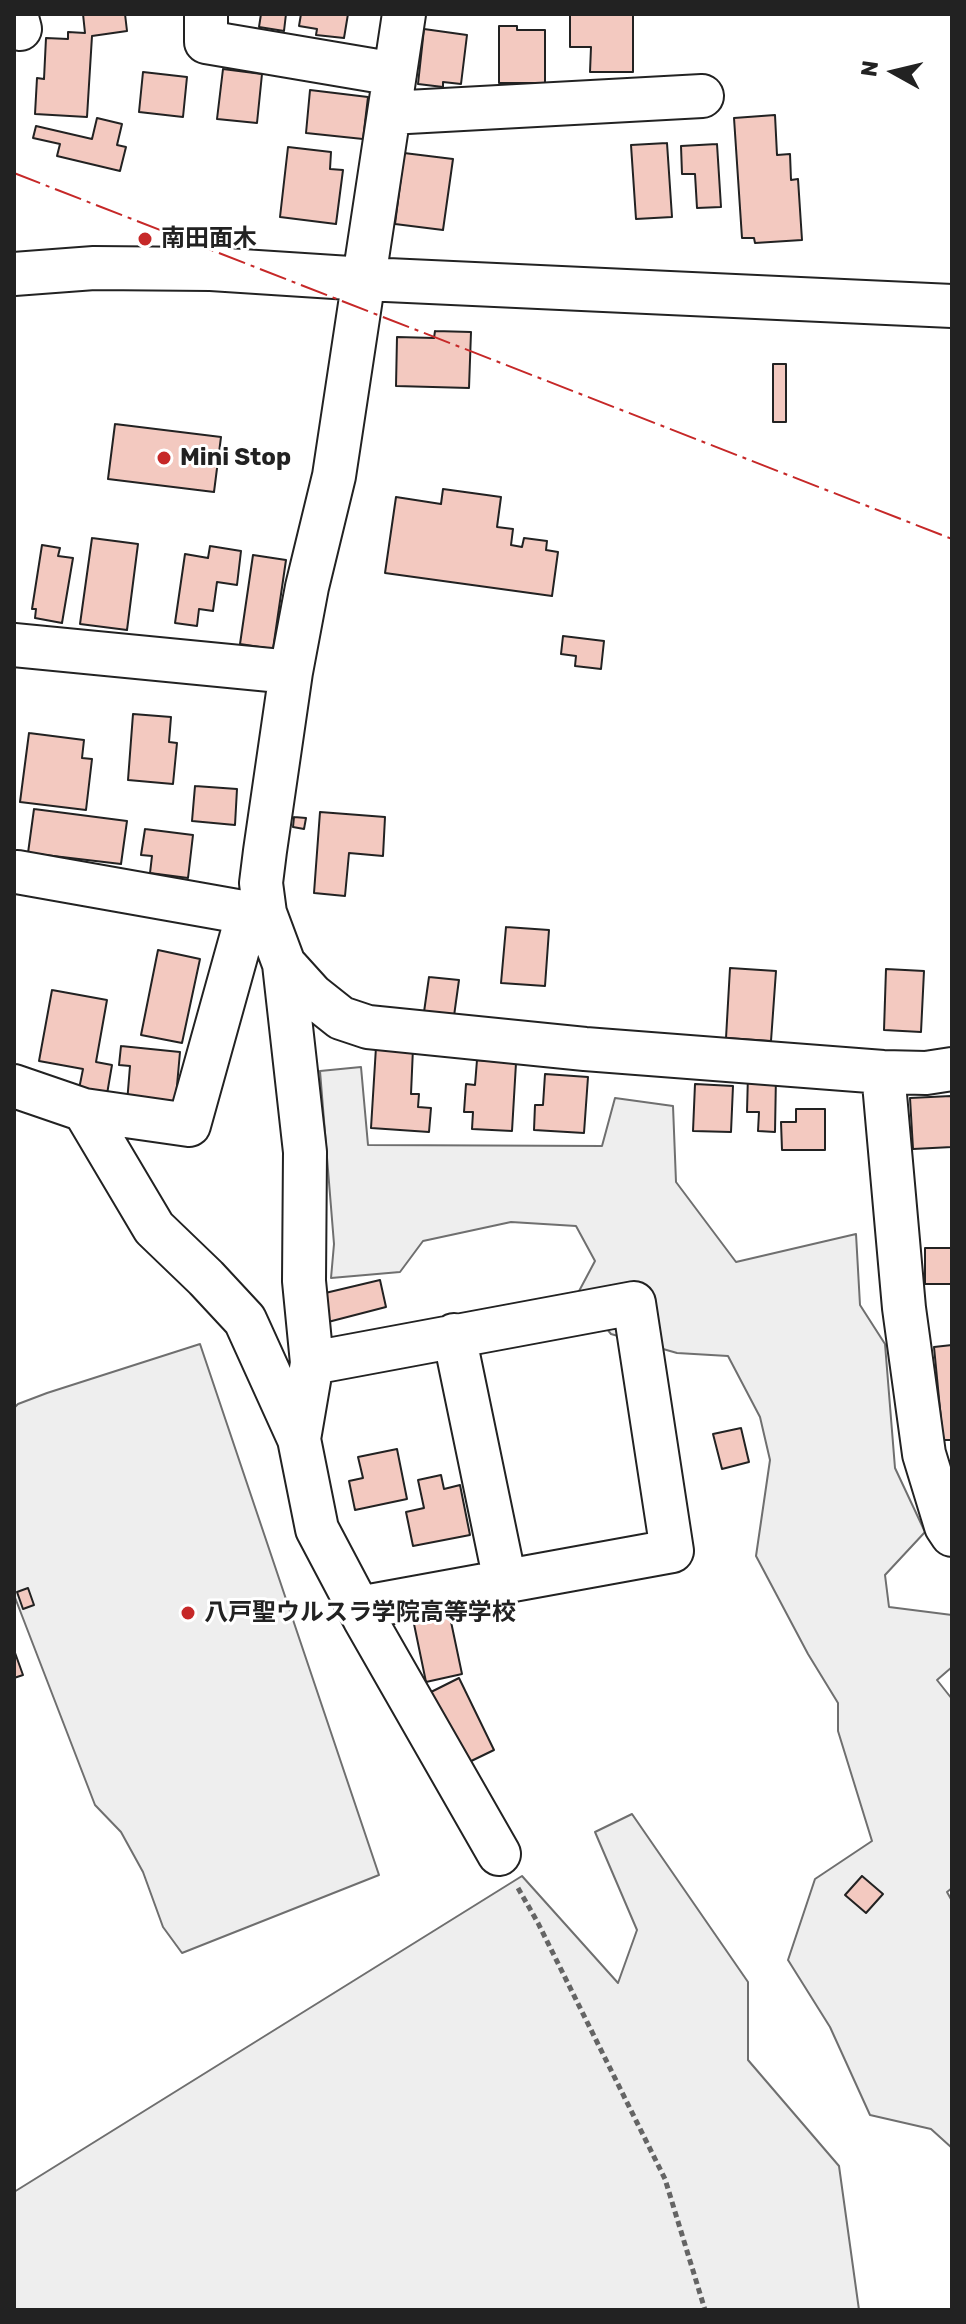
<!DOCTYPE html>
<html>
<head>
<meta charset="utf-8">
<style>
	body { margin:0 }
	#map { position:relative; width:966px; height:2324px; overflow:hidden; background:#fff; font-family:Rubik,sans-serif }
	canvas { display:block }
	.frame { position:absolute; inset:0; border:16px solid #222; pointer-events:none }
	.north { position:absolute; left:854px; top:32px; width:80px; height:80px; -webkit-text-stroke:6px #fff; paint-order:stroke; rotate:278deg; font-size:22px; font-weight:700; line-height:32px; text-align:center; color:#222 }
	.north::after { content:''; display:block; margin:auto; width:28px; height:36px; background:#222; clip-path:polygon(50% 0,100% 100%,50% 72%,0 100%) }
</style>
</head>
<body>
<div id="map">
<canvas width="966" height="2324"></canvas>
<div class="frame"></div>
<div class="north">N</div>
</div>
<script>
const c = document.querySelector('canvas').getContext('2d');
c.lineJoin = 'round';
function paint(path, color) { c.fillStyle = color; c.fill(path, 'evenodd'); }
const poly = rows => new Path2D(rows.map(r => 'M' + r).join(''));
function strokePath(path, color, width, dash) { c.strokeStyle = color; c.lineWidth = width; c.lineCap = dash ? 'butt' : 'round'; c.setLineDash(dash || []); c.stroke(path); }
function write(font, color, halo, rows, align = 'center') {
  c.font = font + ' Rubik,"Noto Sans JP",sans-serif'; c.lineWidth = 6; c.setLineDash([]); c.textBaseline = 'middle'; c.strokeStyle = halo; c.fillStyle = color; for (const [text, x, y, turn = 0] of rows) {
    c.save(); c.translate(x, y); c.rotate((+turn || 0) * Math.PI / 180); c.textAlign = isNaN(turn) ? turn : align; if (halo) c.strokeText(text, 0, 0); c.fillText(text, 0, 0); c.restore();
  }
}
const green = poly([
	[361,1067,368,1145,602,1146,615,1098,673,1106,676,1182,736,1262,856,1234,860,1305,885,1344,895,1468,925,1532,885,1575,889,1607,952,1615,952,1667,937,1680,952,1699,952,1888,947,1892,952,1901,952,2148,931,2129,870,2115,830,2027,788,1960,815,1879,872,1841,838,1731,838,1703,808,1654,756,1556,770,1460,760,1417,728,1356,677,1353,611,1334,578,1293,595,1261,576,1226,511,1222,423,1241,400,1272,331,1278,334,1244,320,1071,361,1067],
	[200,1344,379,1875,182,1953,163,1927,143,1872,121,1832,95,1805,14,1595,14,1408,18,1404,47,1393,200,1344],
	[632,1814,748,1982,748,2060,839,2166,859,2310,14,2310,14,2192,522,1876,618,1983,637,1930,595,1832,632,1814]
]);
paint(green, '#eee');
strokePath(green, '#6f6f6f', 2);
const building = poly([
	[83,14,125,14,127,31,92,36,87,117,35,114,37,78,44,79,46,38,68,39,68,32,85,33,83,14],
	[261,14,286,14,284,31,259,27,261,14],
	[301,14,348,14,344,38,316,35,317,29,299,26,301,14],
	[570,14,633,14,633,72,590,72,591,47,570,47,570,14],
	[499,26,517,26,517,30,545,30,545,83,499,83,499,26],
	[424,29,467,35,461,84,443,82,443,87,418,84,424,29],
	[223,69,262,74,257,123,217,119,223,69],
	[143,72,187,77,183,117,139,112,143,72],
	[310,90,368,97,363,139,306,133,310,90],
	[775,115,777,155,790,154,791,180,798,179,802,240,755,243,754,238,742,238,734,118,775,115],
	[97,118,122,124,117,145,126,147,120,171,57,156,60,144,33,138,36,126,92,139,97,118],
	[667,143,672,217,636,219,631,145,667,143],
	[717,144,721,207,697,208,695,174,682,174,681,146,717,144],
	[288,147,331,152,330,169,343,170,336,224,280,217,288,147],
	[404,153,453,159,443,230,395,224,404,153],
	[435,331,471,332,469,388,396,386,397,337,434,338,435,331],
	[773,364,786,364,786,422,773,422,773,364],
	[115,424,221,437,214,492,108,479,115,424],
	[443,489,501,497,497,527,513,529,511,545,522,547,524,538,547,541,546,550,558,552,552,596,385,573,396,497,441,504,443,489],
	[92,538,138,544,127,630,80,624,92,538],
	[42,545,60,548,58,556,73,558,62,623,35,618,36,609,32,609,42,545],
	[210,546,241,551,237,585,217,582,213,611,199,609,197,626,175,623,185,554,208,558,210,546],
	[253,555,286,560,273,649,240,644,253,555],
	[563,636,604,641,601,669,575,666,576,656,561,654,563,636],
	[133,714,171,717,169,742,177,743,173,784,128,780,133,714],
	[29,733,84,740,82,758,92,759,86,810,20,802,29,733],
	[195,786,237,789,235,825,192,821,195,786],
	[34,809,127,821,121,864,28,853,34,809],
	[320,812,385,817,383,856,349,853,345,896,314,893,320,812],
	[294,817,306,818,304,829,293,827,294,817],
	[145,829,193,835,188,878,150,873,152,856,141,855,145,829],
	[506,927,549,930,545,986,501,983,506,927],
	[158,950,200,959,182,1043,141,1035,158,950],
	[730,968,776,971,771,1041,726,1038,730,968],
	[886,969,924,971,921,1032,884,1030,886,969],
	[429,977,459,980,454,1016,424,1012,429,977],
	[52,990,107,1000,96,1062,112,1065,107,1094,79,1089,83,1069,39,1061,52,990],
	[121,1046,180,1052,175,1108,127,1103,130,1066,119,1065,121,1046],
	[376,1047,413,1048,411,1094,419,1094,418,1107,431,1108,429,1132,371,1128,376,1047],
	[477,1060,516,1063,512,1131,472,1129,473,1112,464,1112,466,1084,475,1085,477,1060],
	[545,1074,588,1077,584,1133,534,1130,535,1105,543,1105,545,1074],
	[748,1074,776,1075,775,1132,758,1131,759,1112,747,1112,748,1074],
	[695,1084,733,1086,731,1132,693,1131,695,1084],
	[951,1096,952,1147,913,1149,910,1098,951,1096],
	[796,1109,825,1109,825,1150,782,1150,781,1122,796,1122,796,1109],
	[925,1248,952,1248,952,1284,925,1284,925,1248],
	[380,1280,386,1307,328,1322,321,1294,380,1280],
	[952,1345,952,1440,943,1440,934,1347,952,1345],
	[741,1428,749,1462,722,1469,713,1434,741,1428],
	[397,1449,407,1499,355,1510,349,1481,363,1478,358,1457,397,1449],
	[441,1475,444,1489,460,1485,470,1535,413,1546,406,1512,424,1508,418,1480,441,1475],
	[28,1588,34,1605,23,1609,17,1592,28,1588],
	[450,1617,462,1674,426,1682,414,1624,450,1617],
	[14,1650,23,1675,14,1678,14,1650],
	[459,1678,494,1750,463,1765,429,1693,459,1678],
	[862,1876,883,1894,866,1913,845,1895,862,1876]
]);
paint(building, '#f3c9c0');
strokePath(building, '#222', 2);
const minor = poly([
	[16,14,20,29],
	[206,14,206,42,395,74],
	[404,14,334,476,307,587,291,672,265,851,261,883,265,913,284,964,312,995,341,1018,368,1027,585,1049,883,1072,926,1073,952,1069],
	[389,113,702,96],
	[14,274,94,268,211,269,365,279,952,306],
	[14,645,291,672],
	[17,872,248,913,265,913],
	[284,964,305,1152,304,1281,312,1363,299,1439,317,1529,364,1618,499,1854],
	[883,1072,904,1308,924,1454,946,1526,952,1535],
	[14,1086,84,1110,189,1125,248,913],
	[84,1110,154,1228,206,1278,245,1320,299,1439],
	[454,1335,505,1581],
	[312,1363,634,1303,672,1551,359,1608]
]);
strokePath(minor, '#222', 46);
strokePath(poly([
	[518,1888,538,1923,665,2179,705,2310]
]), '#646464', 5, [6, 4]);
strokePath(minor, '#fff', 42);
strokePath(poly([
	[14,173,952,539]
]), '#c62828', 2, [28, 6, 4, 6]);
for (const [x, y, r, color] of [
	[145,239,8,"#c62828"],
	[164,458,8,"#c62828"],
	[188,1613,8,"#c62828"]
]) { const dot = new Path2D(); dot.arc(x, y, r, 0, 2 * Math.PI); c.fillStyle = color; c.fill(dot); strokePath(dot, '#fff', 3); }
write('bold 24px', '#222', '#fff', [
	["南田面木",161,239],
	["Mini Stop",180,458],
	["八戸聖ウルスラ学院高等学校",204,1613]
], 'left');
</script>
</body>
</html>
